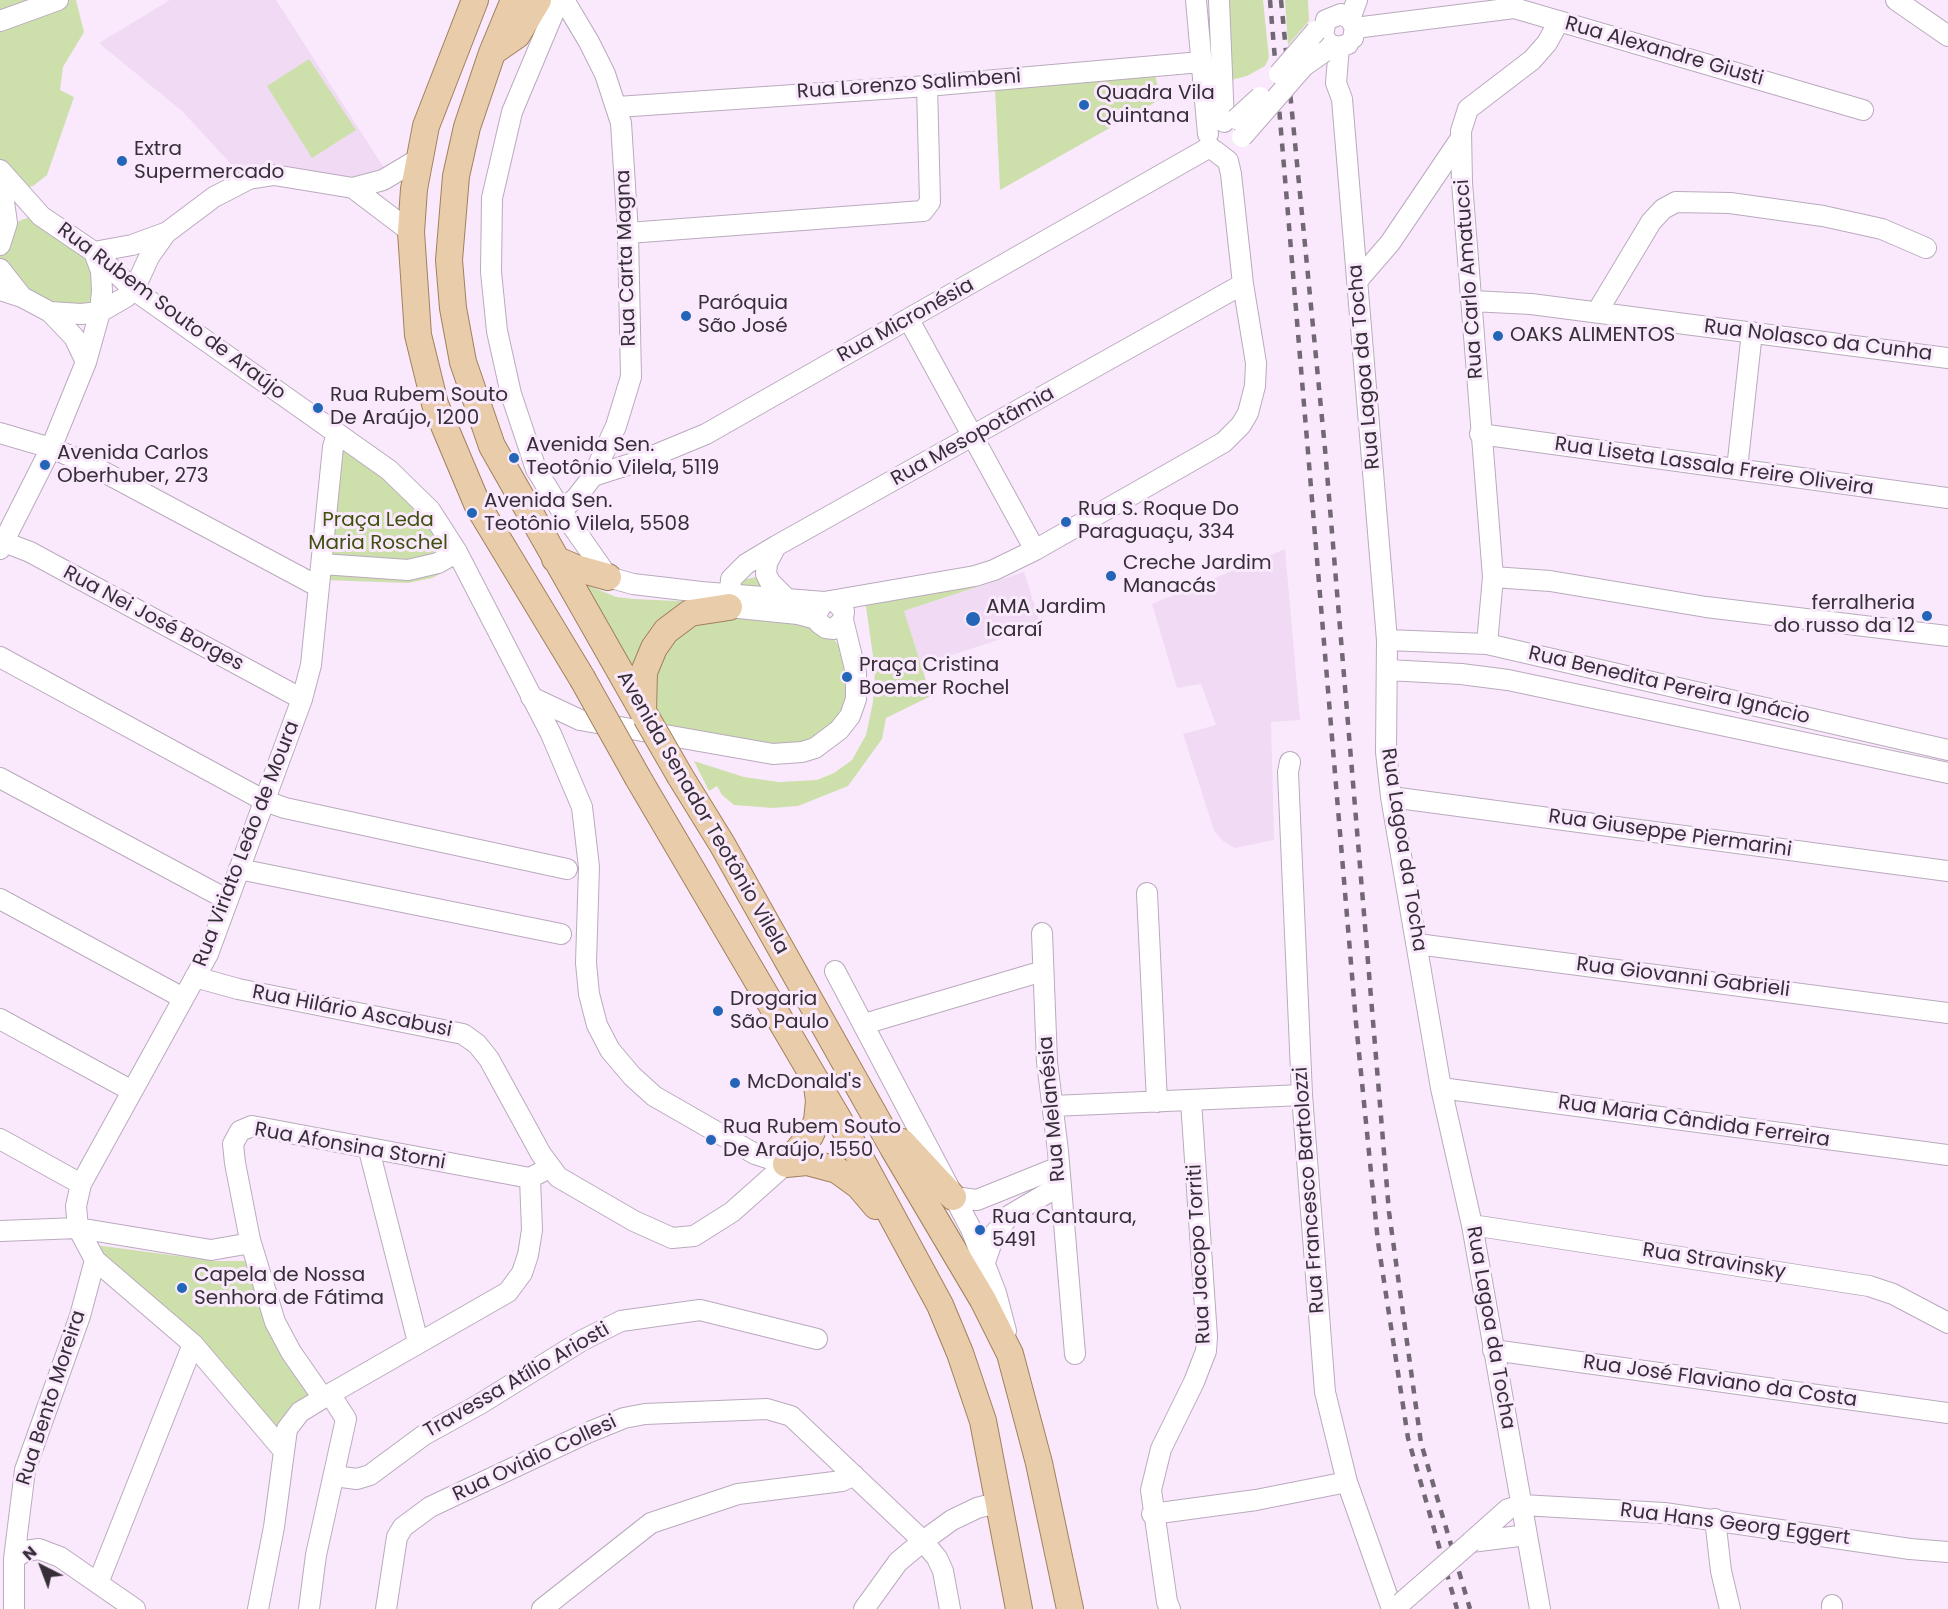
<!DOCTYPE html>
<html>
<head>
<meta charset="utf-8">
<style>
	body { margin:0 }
	#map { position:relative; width:1948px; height:1609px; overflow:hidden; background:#fae9fd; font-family:Poppins,sans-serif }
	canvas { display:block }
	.north { position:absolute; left:12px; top:1537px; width:60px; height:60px; -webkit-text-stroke:4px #fae9fd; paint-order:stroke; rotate:318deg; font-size:16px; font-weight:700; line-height:24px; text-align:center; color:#362f37 }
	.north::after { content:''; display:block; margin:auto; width:21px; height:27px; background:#362f37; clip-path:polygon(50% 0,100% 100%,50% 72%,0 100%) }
</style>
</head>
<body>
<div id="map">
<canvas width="1948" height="1609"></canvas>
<div class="north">N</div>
</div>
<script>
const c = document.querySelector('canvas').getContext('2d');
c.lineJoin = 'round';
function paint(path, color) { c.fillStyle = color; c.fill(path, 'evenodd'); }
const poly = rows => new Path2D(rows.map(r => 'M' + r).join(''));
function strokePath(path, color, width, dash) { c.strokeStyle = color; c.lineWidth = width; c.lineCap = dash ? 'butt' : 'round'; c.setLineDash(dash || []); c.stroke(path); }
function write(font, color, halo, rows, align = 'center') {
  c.font = font + ' Poppins,sans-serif'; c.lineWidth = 6; c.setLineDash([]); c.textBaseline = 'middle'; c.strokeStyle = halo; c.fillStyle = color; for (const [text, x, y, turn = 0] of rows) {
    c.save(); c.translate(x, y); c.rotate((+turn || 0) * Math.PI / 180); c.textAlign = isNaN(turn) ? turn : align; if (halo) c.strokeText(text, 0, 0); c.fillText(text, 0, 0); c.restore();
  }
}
paint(poly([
	[170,0,276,0,386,171,377,175,330,177,241,175,183,112,99,43],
	[1285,549,1300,720,1271,722,1274,840,1235,848,1223,841,1214,830,1183,734,1216,725,1201,684,1177,688,1152,604],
	[1024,572,1041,626,921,665,904,611]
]), '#f0daf4');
paint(poly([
	[0,0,51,0,0,18],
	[67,0,76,0,84,32,63,67,60,90,74,97,47,175,33,186,21,190,0,164,0,23],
	[1227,0,1263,0,1269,58,1265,66,1247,76,1231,80],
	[1285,0,1308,0,1309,21,1288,45],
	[309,59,356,130,312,158,267,86],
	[1154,71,1161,99,1000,190,995,89],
	[31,217,91,252,97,294,84,307,76,309,27,297,0,262,0,252,10,227,21,220],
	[342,443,408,492,458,565,432,578,408,583,324,580],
	[760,576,768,589,741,588,743,580],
	[585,584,616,597,634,599,722,603,693,609,637,676],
	[963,584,977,587,904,611,931,696,886,718,882,739,848,786,798,806,773,808,734,805,722,795,717,786,709,791,694,761,744,777,779,782,817,780,834,773,852,760,866,735,873,702,875,670,866,607,867,599],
	[724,615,809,622,833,638,845,654,856,692,820,753,661,729,655,700,656,662,689,623],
	[95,1245,216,1261,245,1261,265,1324,284,1358,312,1398,275,1435,102,1257]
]), '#cde0ac');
const minor = poly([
	[559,0,512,112,492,198,491,272,497,331,511,394,536,469,561,510,608,577,633,584,701,592,824,602],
	[1196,0,1208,134],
	[1219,0,1224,122],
	[1896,0,1948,36],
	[1350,19,1357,0],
	[0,21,58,0],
	[1355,28,1514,8,1863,110],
	[1348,44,1339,47,1329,44,1323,35,1326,20,1341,14,1350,19,1355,28,1353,38],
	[1339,47,1336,83,1342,99,1387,640,1386,752,1391,797,1441,1088,1472,1225,1540,1609],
	[617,107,927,86,1201,62],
	[0,170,41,216,94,252,134,290,389,470,430,510,457,552,551,734,582,807,589,867,586,963,589,994,597,1025,610,1050,632,1076,654,1096,755,1154,786,1164,732,1212,694,1236,672,1238,634,1221,558,1177,541,1154,489,1059,477,1044,463,1034,238,989,195,977],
	[0,174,7,223,0,245],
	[353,188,411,232],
	[628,233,923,211,930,202,927,86],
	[0,269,22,297],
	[1358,280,1390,243,1461,138],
	[0,290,22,297,50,312,74,337,86,362],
	[1472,301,1531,304,1948,358],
	[50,312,81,314,100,312,126,297,134,290,149,257,166,233,214,197,249,179,274,175,353,188,383,180,420,158],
	[1597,312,1651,222,1663,209,1676,202,1730,203,1823,216,1882,229,1926,248],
	[909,320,1035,550],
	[0,433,51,448,87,463,319,587],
	[1480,434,1948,498],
	[1737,469,1752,332],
	[593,476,643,460,706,434,1210,147],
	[561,510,576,498,593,476,616,426,631,377,628,233,621,123,605,74,589,42,564,0],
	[4,542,30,552,302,699],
	[776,546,767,563,766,574,770,582,785,597],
	[0,549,51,448,86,362,100,312,102,291,101,271,94,252,132,245,165,233],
	[322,564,408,570,438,563,457,552],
	[1493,577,1550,581,1706,607,1948,636],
	[835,601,844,611,843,620,834,629,826,628,819,623,816,614,824,602,975,576,994,570,1035,550,1200,456,1224,442,1241,425,1248,413,1255,386,1256,363,1243,284,1231,174,1228,161,1215,151],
	[817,619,798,614,729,607,731,579,746,564,776,546,1243,284],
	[1387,640,1487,644,1948,750],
	[1487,644,1493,577,1462,183,1461,131,1468,109,1532,60,1547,43,1559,21],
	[0,657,265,801,285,808,567,869],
	[1388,670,1461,674,1508,680,1948,773],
	[531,697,580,720,773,754,802,752,815,748,839,730,850,716,856,699,856,673,843,620],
	[1290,762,1288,772,1302,1095,1325,1392,1347,1482,1392,1609],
	[0,778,228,900],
	[1391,797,1948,871],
	[239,869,561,934],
	[1147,893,1157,1102],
	[0,899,183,998],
	[1042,933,1047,1062,1058,1151,1075,1354],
	[1417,944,1948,1013],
	[835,971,971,1229,996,1293,1006,1331],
	[0,1019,132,1091],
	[864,1024,1043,971],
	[1441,1088,1948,1155],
	[1053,1106,1302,1095],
	[0,1139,81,1184],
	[369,1150,418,1342],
	[953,1197,977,1200,1059,1167],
	[1472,1225,1869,1286,1893,1294,1948,1323],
	[0,1231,78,1228,211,1250,251,1243],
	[985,1262,995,1233,1010,1215,1061,1185],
	[1493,1350,1948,1413],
	[323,1398,291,1352,275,1322,250,1240,235,1163,233,1144,240,1131,252,1126,530,1178],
	[283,1450,193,1344,95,1260,78,1228,76,1206,81,1184,208,954,302,699,311,665,333,447,337,434],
	[334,1476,357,1479,370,1475,424,1435,480,1404,583,1340,621,1321,700,1310,817,1339],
	[1152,1514,1256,1500,1347,1482],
	[1715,1519,1721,1571,1730,1609],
	[1527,1535,1471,1542,1508,1509,1522,1505,1664,1513,1910,1549,1948,1552],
	[14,1559,25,1551,39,1549,60,1557,135,1609],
	[98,1583,193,1344],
	[14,1609,14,1559,25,1470,80,1316,95,1260],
	[258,1609,274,1527,287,1429,300,1412,323,1398,508,1292,522,1273,528,1255,532,1230,530,1178,549,1168],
	[309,1609,316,1555,346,1419,330,1394],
	[386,1609,397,1537,403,1527,430,1507,587,1433,624,1418,645,1414,767,1409,791,1416,923,1541,937,1558,943,1571,950,1609],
	[542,1609,651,1523,738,1494,842,1481,854,1475],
	[864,1609,898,1562,923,1541,952,1520,977,1508,1000,1502],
	[1170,1609,1167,1602,1151,1490,1161,1449,1194,1382,1206,1351,1207,1337,1191,1101],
	[1832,1609,1832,1605]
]);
const major = poly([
	[475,0,426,126,414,189,411,232,418,335,435,404,478,506,582,678],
	[514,0,492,53,467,127,456,176,449,260,453,308,463,362,492,446,646,717],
	[494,51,517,35,538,0],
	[555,559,576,568,608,577],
	[643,712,644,672,654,648,666,631,690,613,729,607],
	[680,776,722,844,893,1148,983,1300,1010,1354,1039,1463,1070,1609],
	[638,778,849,1137,940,1305,960,1353,983,1421,1019,1609],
	[902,1142,953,1197],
	[786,1164,807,1162,837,1170,859,1186,876,1206],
	[786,1164,810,1136,817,1121,819,1101,817,1086]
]);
strokePath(minor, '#baaabd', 22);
strokePath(major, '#a1805d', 28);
strokePath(minor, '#fff', 20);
strokePath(major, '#e9cdaa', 26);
strokePath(poly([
	[1270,0,1356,1023,1378,1242,1408,1438,1457,1609],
	[1281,0,1325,449,1389,1212,1421,1443,1470,1609]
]), '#726874', 4.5, [8, 8]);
const minorBridge = poly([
	[1279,74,1316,31],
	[1236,119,1260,97],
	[1242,137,1304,66,1324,52],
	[1401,1603,1471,1542]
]);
const majorBridge = poly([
	[582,678,638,778],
	[646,717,680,776]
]);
strokePath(minorBridge, '#baaabd', 22, []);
strokePath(majorBridge, '#a1805d', 28, []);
strokePath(minorBridge, '#fff', 20);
strokePath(majorBridge, '#e9cdaa', 26);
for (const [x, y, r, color] of [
	[1084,105,6,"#2365b6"],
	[122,161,6,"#2365b6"],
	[686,316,6,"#2365b6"],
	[1498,336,6,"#2365b6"],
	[318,408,6,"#2365b6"],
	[514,458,6,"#2365b6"],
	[45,465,6,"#2365b6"],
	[472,513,6,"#2365b6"],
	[1066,522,6,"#2365b6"],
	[1111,576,6,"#2365b6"],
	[1927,616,6,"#2365b6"],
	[973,619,8,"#2365b6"],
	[847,677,6,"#2365b6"],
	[718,1011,6,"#2365b6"],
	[735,1083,6,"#2365b6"],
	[711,1140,6,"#2365b6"],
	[980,1230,6,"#2365b6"],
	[182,1288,6,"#2365b6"]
]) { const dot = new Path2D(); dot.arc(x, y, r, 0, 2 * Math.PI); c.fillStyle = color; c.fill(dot); strokePath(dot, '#fae9fd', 2); }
write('20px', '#362f37', '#fae9fd', [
	["Rua Alexandre Giusti",1664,52,16],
	["Rua Lorenzo Salimbeni",909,85,-4],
	["Rua Carta Magna",627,258,-92],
	["Rua Carlo Amatucci",1470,279,-94],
	["Rua Rubem Souto de Araújo",171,312,37],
	["Rua Micronésia",906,321,-29],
	["Rua Nolasco da Cunha",1818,341,7],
	["Rua Lagoa da Tocha",1365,367,-95],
	["Rua Mesopotâmia",973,437,-29],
	["Rua Liseta Lassala Freire Oliveira",1714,467,8],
	["Rua Nei José Borges",153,619,28],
	["Rua Benedita Pereira Ignácio",1669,686,13],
	["Avenida Senador Teotônio Vilela",702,813,60],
	["Rua Giuseppe Piermarini",1670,834,8],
	["Rua Viriato Leão de Moura",247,844,-69],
	["Rua Lagoa da Tocha",1403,850,81],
	["Rua Giovanni Gabrieli",1683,978,7],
	["Rua Hilário Ascabusi",352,1012,11],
	["Rua Melanésia",1053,1109,-95],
	["Rua Maria Cândida Ferreira",1694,1122,8],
	["Rua Afonsina Storni",350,1147,10],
	["Rua Francesco Bartolozzi",1310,1190,-94],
	["Rua Jacopo Torriti",1200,1254,-93],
	["Rua Stravinsky",1714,1262,9],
	["Rua Lagoa da Tocha",1490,1328,80],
	["Travessa Atílio Ariosti",517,1381,-30],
	["Rua José Flaviano da Costa",1720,1382,8],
	["Rua Bento Moreira",52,1398,-72],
	["Rua Ovidio Collesi",535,1459,-25],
	["Rua Hans Georg Eggert",1735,1525,7]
]);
write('20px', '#362f37', '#fae9fd', [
	["Quadra Vila",1096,94],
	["Quintana",1096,117],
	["Extra",134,150],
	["Supermercado",134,173],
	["Paróquia",698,304],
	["São José",698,327],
	["OAKS ALIMENTOS",1510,336],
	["Rua Rubem Souto",330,396],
	["De Araújo, 1200",330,419],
	["Avenida Sen.",526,446],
	["Teotônio Vilela, 5119",526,469],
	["Avenida Carlos",57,454],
	["Oberhuber, 273",57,477],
	["Avenida Sen.",484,502],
	["Teotônio Vilela, 5508",484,525],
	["Rua S. Roque Do",1078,510],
	["Paraguaçu, 334",1078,533],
	["Creche Jardim",1123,564],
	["Manacás",1123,587],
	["ferralheria",1915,604,"right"],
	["do russo da 12",1915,627,"right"],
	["AMA Jardim",986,608],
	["Icaraí",986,631],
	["Praça Cristina",859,666],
	["Boemer Rochel",859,689],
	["Drogaria",730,1000],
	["São Paulo",730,1023],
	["McDonald's",747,1083],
	["Rua Rubem Souto",723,1128],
	["De Araújo, 1550",723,1151],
	["Rua Cantaura,",992,1218],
	["5491",992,1241],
	["Capela de Nossa",194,1276],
	["Senhora de Fátima",194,1299]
], 'left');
write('20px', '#3e500e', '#fae9fd', [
	["Praça Leda",378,521],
	["Maria Roschel",378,544]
]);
</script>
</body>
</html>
